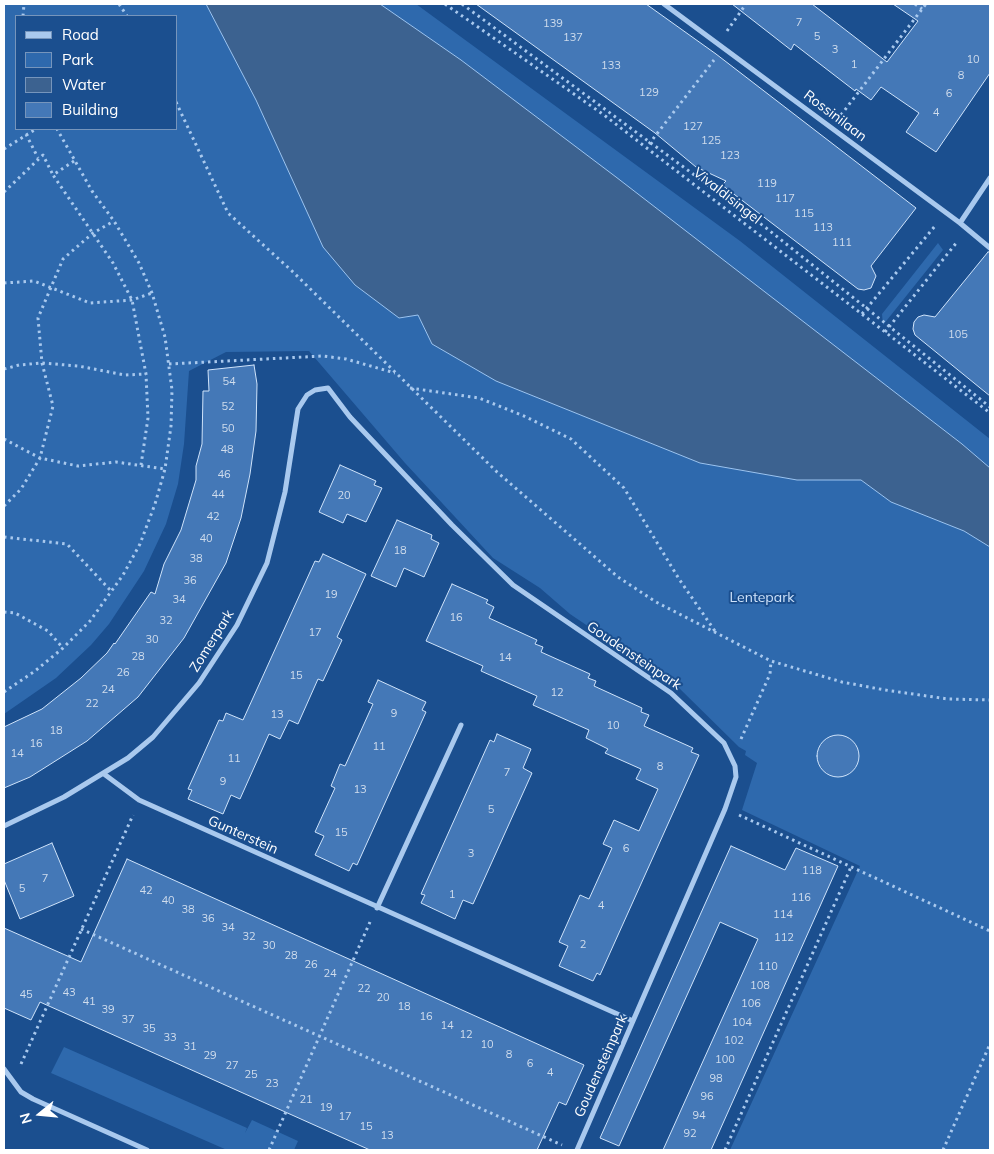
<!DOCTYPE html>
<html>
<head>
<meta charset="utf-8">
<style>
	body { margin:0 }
	#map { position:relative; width:994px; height:1154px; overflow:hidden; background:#1b4f8f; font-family:Mulish,sans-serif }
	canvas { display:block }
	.frame { position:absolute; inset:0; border:5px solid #fff; pointer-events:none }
	.legend { position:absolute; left:15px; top:15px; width:162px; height:115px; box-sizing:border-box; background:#1b4f8f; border:1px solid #7695bc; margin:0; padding:6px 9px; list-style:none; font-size:15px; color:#fff }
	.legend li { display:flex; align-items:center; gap:10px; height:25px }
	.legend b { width:25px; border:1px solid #7695bc }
	.north { position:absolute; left:15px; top:1089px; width:50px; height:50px; -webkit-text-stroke:4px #1b4f8f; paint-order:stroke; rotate:253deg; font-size:14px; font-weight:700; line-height:20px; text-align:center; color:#fff }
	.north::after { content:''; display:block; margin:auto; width:18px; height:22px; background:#fff; clip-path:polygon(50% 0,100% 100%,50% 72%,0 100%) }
</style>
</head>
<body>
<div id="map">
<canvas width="994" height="1154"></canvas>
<div class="frame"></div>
<ul class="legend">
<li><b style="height:6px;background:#a9c9ee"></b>Road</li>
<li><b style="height:14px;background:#2e69ad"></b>Park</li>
<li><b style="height:14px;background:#3c6290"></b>Water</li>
<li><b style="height:14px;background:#4478b7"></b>Building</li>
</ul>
<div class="north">N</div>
</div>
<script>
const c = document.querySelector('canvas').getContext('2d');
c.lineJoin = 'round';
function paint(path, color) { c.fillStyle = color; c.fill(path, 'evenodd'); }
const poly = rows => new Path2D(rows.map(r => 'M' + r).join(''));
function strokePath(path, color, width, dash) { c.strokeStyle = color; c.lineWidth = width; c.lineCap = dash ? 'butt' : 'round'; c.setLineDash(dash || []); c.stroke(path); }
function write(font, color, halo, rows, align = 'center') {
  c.font = font + ' Mulish,sans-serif'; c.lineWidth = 4; c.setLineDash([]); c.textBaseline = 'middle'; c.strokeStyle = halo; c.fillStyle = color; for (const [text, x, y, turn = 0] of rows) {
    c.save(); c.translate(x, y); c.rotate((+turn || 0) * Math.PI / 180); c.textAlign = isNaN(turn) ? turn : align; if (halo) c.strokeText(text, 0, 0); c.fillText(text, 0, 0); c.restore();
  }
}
paint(poly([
	[4,4,206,4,355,285,399,318,418,315,432,344,496,381,700,463,797,480,861,480,891,502,964,531,990,547,990,1150,730,1150,860,866,742,810,757,763,745,755,746,751,739,747,678,687,570,614,540,588,493,558,405,463,309,351,226,352,189,371,184,444,178,484,166,524,144,571,109,624,91,645,56,678,4,714],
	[16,16,176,16,176,129,16,129],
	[380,4,416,4,740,241,990,439,990,468,962,444,461,60],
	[938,243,943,250,883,325,882,314],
	[64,1047,247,1128,245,1133,252,1120,298,1141,294,1150,227,1150,51,1073]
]), '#2e69ad');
const water = poly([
	[206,4,380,4,461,60,616,177,962,444,990,468,990,547,964,531,891,502,861,480,797,480,700,463,496,381,432,344,418,315,399,318,355,285,323,247,256,100,206,4]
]);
paint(water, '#3c6290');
strokePath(water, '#9cc4f0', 1);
const building = poly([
	[476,4,646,4,716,54,916,208,871,266,876,276,871,288,864,290,858,289,722,185,726,181,696,167,655,133,476,4],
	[732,4,812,4,887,62,918,21,893,4,990,4,990,73,936,152,906,132,919,113,881,87,871,100,856,89,855,91,794,44,791,50,732,4],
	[988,252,990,252,990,396,915,335,913,329,914,322,918,317,924,315,935,317,988,252],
	[254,365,257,384,256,431,250,474,241,518,226,563,184,638,138,697,87,741,30,777,4,788,4,727,42,709,81,678,107,653,114,643,115,644,151,592,155,594,164,564,181,530,196,480,196,466,202,444,203,391,209,391,208,370,254,365],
	[340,465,376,481,374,485,382,488,366,522,347,514,343,523,319,512,340,465],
	[397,520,432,535,431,539,439,543,424,577,404,568,396,587,371,576,397,520],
	[323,554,366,574,337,637,342,640,323,681,318,679,298,724,289,720,280,739,269,734,240,799,231,795,223,814,188,799,192,790,188,789,219,720,223,721,226,713,243,720,315,561,319,562,323,554],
	[452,584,488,600,486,603,494,607,489,618,537,640,535,644,543,647,541,652,590,674,588,678,596,681,594,686,642,708,641,712,649,715,644,726,693,748,691,752,699,755,600,975,597,973,593,981,559,966,568,946,559,942,580,895,589,899,612,848,603,844,614,820,639,831,658,789,636,779,641,769,605,753,608,749,586,738,589,730,533,705,537,696,481,671,483,666,426,641,452,584],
	[378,680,426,702,422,710,426,712,357,865,353,863,349,871,315,855,324,836,315,832,335,788,331,786,340,764,345,766,373,704,368,702,378,680],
	[497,734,531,749,523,768,532,773,473,904,463,900,455,919,421,903,425,895,421,894,490,740,494,742,497,734],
	'817 756a21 21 0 1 1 42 0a21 21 0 1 1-42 0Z',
	[52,843,74,896,20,919,4,880,4,864,52,843],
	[731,846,785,870,796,848,838,866,711,1150,663,1150,758,939,720,922,619,1146,600,1138,731,846],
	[127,859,584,1065,566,1105,559,1102,537,1150,370,1150,40,1002,31,1020,4,1008,4,928,81,962,127,859]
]);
paint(building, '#4478b7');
strokePath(building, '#cfe3fa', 1);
strokePath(poly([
	[119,4,127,16],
	[445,4,604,115,990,413],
	[462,4,765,227,990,407],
	[915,4,922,9],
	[23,16,24,4],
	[727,31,746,4],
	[176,102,228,213,292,271,497,472,618,577,656,602,771,661,842,682,885,690,948,699,990,700],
	[841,115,926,4],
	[26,134,38,158],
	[649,144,714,60],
	[4,149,36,129],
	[74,161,53,175,113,263,132,300,146,374,148,418,141,465],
	[4,192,43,155,53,175],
	[4,283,34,281,90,303,132,300,152,293],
	[862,314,935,226],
	[885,332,957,242],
	[169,364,323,356,346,359,395,373],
	[4,369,19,365,42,363,78,366,125,375,146,374],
	[410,388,479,398,524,416,571,439,624,488,679,579,717,634],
	[4,439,40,458,78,466,116,462,165,469],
	[4,506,21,489,40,458,53,406,42,363,38,318,63,259,93,233,114,221],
	[4,537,67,544,112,592],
	[4,612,15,613,48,631,63,648],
	[4,692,35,671,63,648,90,621,123,575,140,544,155,504,165,469,171,426,172,390,165,337,152,293,139,263,114,221,92,191,57,129],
	[741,739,770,674,771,661],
	[739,815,990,931],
	[81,929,562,1145],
	[21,1064,133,815],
	[269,1150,370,922],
	[725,1150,851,867],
	[943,1150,990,1044]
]), '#a9c9ee', 3, [2.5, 4]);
strokePath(poly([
	[664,4,960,223,990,248],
	[960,223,990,178],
	[104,774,139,800,633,1021],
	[4,826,64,797,128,758,153,737,199,683,237,625,267,563,285,492,298,409,307,395,315,390,328,388,350,417,452,525,513,585,671,693,724,743,735,766,736,777,725,809,577,1150],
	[377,908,461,725],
	[4,1069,21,1092,33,1099,147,1150]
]), '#a9c9ee', 5);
write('11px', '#d0dded', null, [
	["7",799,23],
	["139",553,24],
	["5",817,37],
	["137",573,38],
	["3",835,50],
	["10",973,60],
	["1",854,65],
	["133",611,66],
	["8",961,76],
	["129",649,93],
	["6",949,94],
	["4",936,113],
	["127",693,127],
	["125",711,141],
	["123",730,156],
	["119",767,184],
	["117",785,199],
	["115",804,214],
	["113",823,228],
	["111",842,243],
	["105",958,335],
	["54",229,382],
	["52",228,407],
	["50",228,429],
	["48",227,450],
	["46",224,475],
	["44",218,495],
	["20",344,496],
	["42",213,517],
	["40",206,539],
	["18",400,551],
	["38",196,559],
	["36",190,581],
	["19",331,595],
	["34",179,600],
	["16",456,618],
	["32",166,621],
	["17",315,633],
	["30",152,640],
	["28",138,657],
	["14",505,658],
	["26",123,673],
	["15",296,676],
	["24",108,690],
	["12",557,693],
	["22",92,704],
	["9",394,714],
	["13",277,715],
	["10",613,726],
	["18",56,731],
	["16",36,744],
	["11",379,747],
	["14",17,754],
	["11",234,759],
	["8",660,767],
	["7",507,773],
	["9",223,782],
	["13",360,790],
	["5",491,810],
	["15",341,833],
	["6",626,849],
	["3",471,854],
	["118",812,871],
	["7",45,879],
	["5",22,889],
	["42",146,891],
	["1",452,895],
	["116",801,898],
	["40",168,901],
	["4",601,906],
	["38",188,910],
	["114",783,915],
	["36",208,919],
	["34",228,928],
	["32",249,937],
	["112",784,938],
	["2",583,945],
	["30",269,946],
	["28",291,956],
	["26",311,965],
	["110",768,967],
	["24",330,974],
	["108",760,986],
	["22",364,989],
	["43",69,993],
	["45",26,995],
	["20",383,998],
	["41",89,1002],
	["106",751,1004],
	["18",404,1007],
	["39",108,1010],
	["16",426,1017],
	["37",128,1020],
	["104",742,1023],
	["14",447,1026],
	["35",149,1029],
	["12",466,1035],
	["33",170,1038],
	["102",734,1041],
	["10",487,1045],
	["31",190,1047],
	["8",509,1055],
	["29",210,1056],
	["100",725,1060],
	["6",530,1064],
	["27",232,1066],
	["4",550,1073],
	["25",251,1075],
	["98",716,1079],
	["23",272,1084],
	["96",707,1097],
	["21",306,1100],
	["19",326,1108],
	["94",699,1116],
	["17",345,1117],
	["15",366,1127],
	["92",690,1134],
	["13",387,1136]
]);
write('14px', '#fff', '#1b4f8f', [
	["Rossinilaan",835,116,37],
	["Vivaldisingel",727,196,38],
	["Zomerpark",212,641,-58],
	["Goudensteinpark",634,656,34],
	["Gunterstein",243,835,24],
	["Goudensteinpark",601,1066,-66]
]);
write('14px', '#cfe3fa', '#1b4f8f', [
	["Lentepark",762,598]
]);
</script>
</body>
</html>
